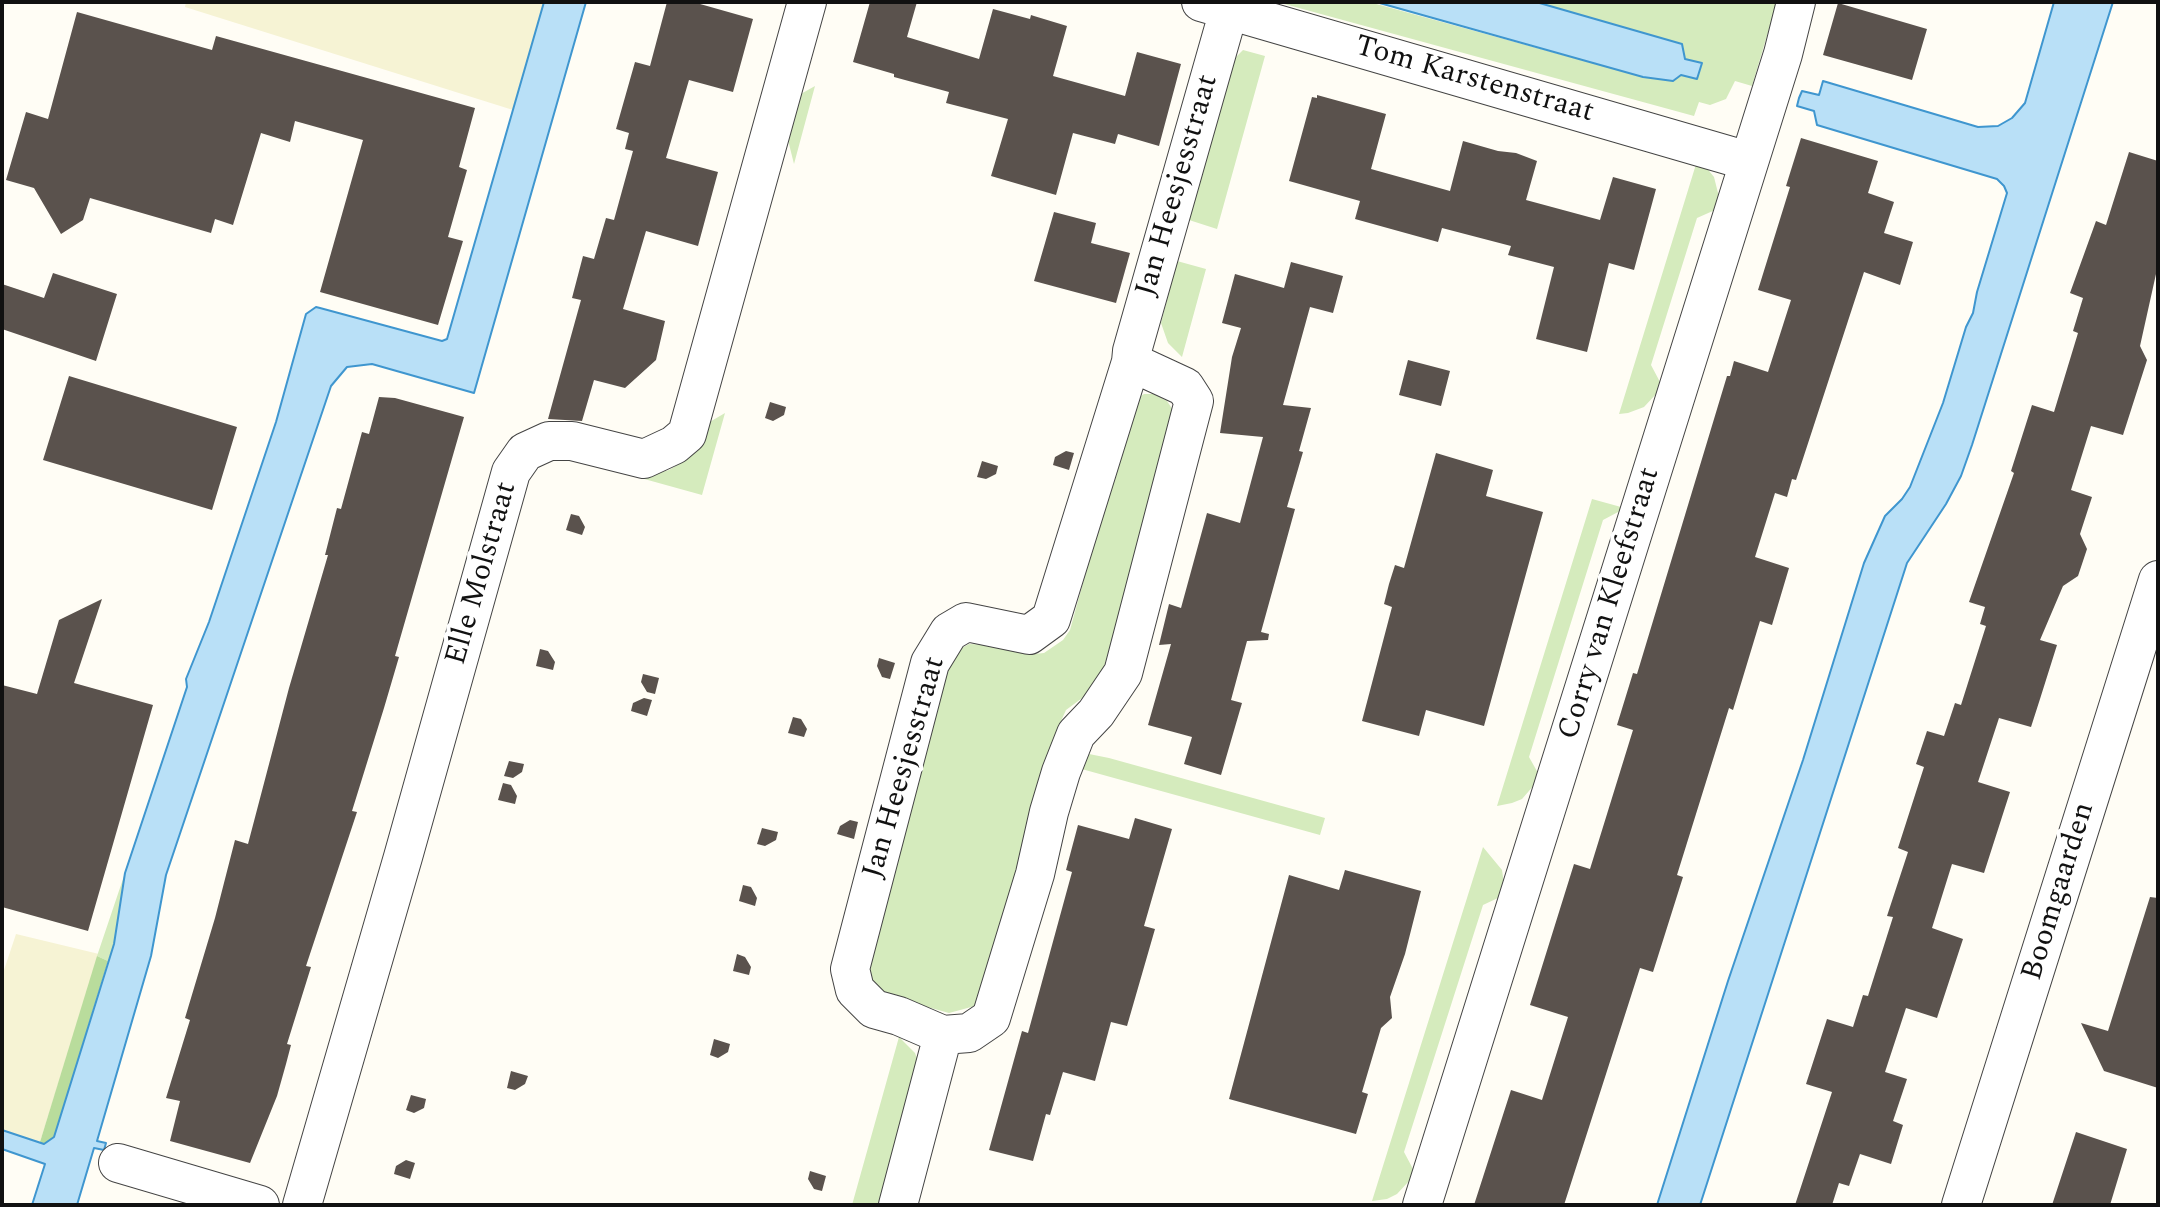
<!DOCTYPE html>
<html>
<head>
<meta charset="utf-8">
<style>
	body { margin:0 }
	#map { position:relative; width:2160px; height:1207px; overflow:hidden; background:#fffdf5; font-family:Spectral,serif }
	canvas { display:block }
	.frame { position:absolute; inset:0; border:4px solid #111; pointer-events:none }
</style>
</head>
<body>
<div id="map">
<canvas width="2160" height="1207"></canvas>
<div class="frame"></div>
</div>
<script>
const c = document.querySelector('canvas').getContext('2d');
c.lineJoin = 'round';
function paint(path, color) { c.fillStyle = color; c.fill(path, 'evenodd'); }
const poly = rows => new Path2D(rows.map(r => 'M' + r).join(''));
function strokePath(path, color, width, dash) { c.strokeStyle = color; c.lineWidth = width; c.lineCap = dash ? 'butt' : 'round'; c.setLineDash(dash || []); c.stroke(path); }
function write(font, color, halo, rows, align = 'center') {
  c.font = font + ' Spectral,serif'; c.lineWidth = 8; c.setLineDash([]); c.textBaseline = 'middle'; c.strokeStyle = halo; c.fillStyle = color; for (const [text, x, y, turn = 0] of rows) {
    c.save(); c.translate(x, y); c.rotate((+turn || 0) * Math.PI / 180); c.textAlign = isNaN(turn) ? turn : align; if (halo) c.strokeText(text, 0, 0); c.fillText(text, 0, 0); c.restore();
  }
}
paint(poly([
	[186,2,544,2,513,110,185,7],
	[16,934,99,954,40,1142,2,1130,2,976]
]), '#f6f3d4');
paint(poly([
	[1277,2,1369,2,1643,77,1673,81,1680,75,1697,79,1702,64,1684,59,1682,44,1536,2,1777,2,1752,86,1735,81,1726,99,1710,105,1699,102,1694,116],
	[1243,50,1265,56,1217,229,1189,220,1235,58],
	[815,86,794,164,788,140,799,95],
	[1697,161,1705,166,1714,177,1719,197,1715,210,1697,218,1651,365,1660,382,1657,393,1644,407,1628,413,1619,414],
	[1177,261,1206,269,1182,357,1168,343,1161,323],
	[1144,394,1153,394,1167,401,1173,410,1174,417,1101,678,1093,690,1066,710,1061,721,988,988,975,1006,949,1013,888,996,869,977,868,950,944,670,958,650,969,644,991,645,1034,654,1044,653,1063,640,1070,630,1133,401],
	[725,413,702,495,637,477,637,475,650,475,669,470,684,461,690,456,708,423],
	[1592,499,1621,507,1620,511,1603,520,1529,757,1538,773,1535,784,1522,799,1512,803,1497,806],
	[1084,753,1109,758,1325,818,1320,835,1078,768],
	[1483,847,1502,870,1504,884,1500,897,1483,905,1404,1152,1413,1169,1410,1180,1397,1194,1387,1199,1372,1201],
	[125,873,114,944,108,961,97,956],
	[899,1037,915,1053,918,1061,883,1205,852,1205]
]), '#d5ebbd');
paint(poly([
	[97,956,108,961,54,1137,45,1144,40,1142]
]), '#b9dc9c');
const water = poly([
	[544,2,586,2,474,393,372,364,347,367,331,386,166,875,151,956,97,1141,106,1143,104,1150,94,1148,77,1205,32,1205,45,1164,2,1149,2,1130,44,1144,54,1137,114,944,125,873,187,687,186,679,209,622,276,422,306,314,316,307,320,308,442,341,447,339,544,2],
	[1376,2,1536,2,1682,44,1685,59,1702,63,1697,79,1681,75,1673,81,1643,77,1376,2],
	[2054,2,2113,2,1972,445,1961,476,1946,504,1907,563,1700,1205,1657,1205,1728,981,1803,760,1864,563,1885,516,1902,499,1910,487,1943,403,1966,327,1973,313,1977,292,2007,193,2004,186,1997,179,1817,125,1814,111,1797,106,1799,98,1802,91,1819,95,1823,81,1978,127,1998,126,2012,118,2025,103,2054,2]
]);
paint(water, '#b9e0f7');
strokePath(water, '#3f96cf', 2);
paint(poly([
	[667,2,693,2,753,19,733,92,689,80,666,158,718,172,698,246,646,231,623,309,665,321,656,360,625,388,594,380,582,421,548,419,581,300,572,298,583,256,594,259,606,218,614,220,633,151,625,149,629,133,616,129,635,62,650,66],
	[870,2,917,2,907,37,979,59,993,9,1030,19,1031,15,1034,16,1067,26,1053,76,1125,96,1137,52,1181,64,1159,146,1118,134,1115,144,1073,133,1056,195,991,176,1008,119,946,103,949,92,894,77,894,74,853,62],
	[1838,3,1927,29,1912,80,1823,55],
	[77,12,212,50,216,36,475,108,459,167,467,170,448,237,463,241,438,325,320,292,363,140,295,121,290,142,261,133,233,225,215,219,211,233,90,198,83,220,61,234,34,188,6,180,26,112,48,119],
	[1317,95,1386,114,1371,169,1450,191,1463,141,1498,151,1516,153,1537,161,1526,200,1600,220,1613,177,1656,189,1634,270,1609,263,1587,352,1536,339,1554,267,1508,255,1511,246,1442,228,1438,242,1355,219,1360,201,1289,181,1312,97,1317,98],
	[1801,138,1878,161,1868,193,1894,202,1884,233,1913,242,1900,285,1864,272,1796,480,1792,479,1787,497,1775,493,1755,557,1789,568,1772,625,1760,621,1733,710,1729,708,1677,875,1683,877,1653,972,1640,968,1564,1205,1474,1205,1511,1090,1542,1100,1568,1017,1530,1005,1574,864,1590,869,1633,730,1617,725,1633,673,1637,674,1727,376,1730,376,1734,361,1768,372,1791,300,1758,290,1790,187,1786,186],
	[2129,152,2158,161,2158,265,2140,346,2147,360,2123,435,2091,426,2071,490,2092,497,2080,534,2087,549,2078,576,2063,586,2040,640,2057,645,2040,699,2031,727,1999,718,1978,782,2010,792,1984,873,1952,864,1932,928,1963,939,1937,1018,1906,1008,1885,1072,1907,1079,1893,1121,1903,1125,1891,1164,1860,1154,1849,1186,1839,1183,1832,1205,1795,1205,1832,1092,1806,1084,1827,1019,1853,1027,1863,995,1868,996,1893,917,1887,916,1908,852,1898,848,1924,767,1916,764,1927,731,1944,736,1955,703,1961,705,1986,626,1980,624,1985,607,1969,602,2014,473,2011,471,2032,405,2054,412,2078,333,2073,331,2083,298,2070,293,2096,221,2106,225],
	[1054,212,1096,223,1091,243,1130,253,1116,303,1034,281],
	[1291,262,1343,276,1333,313,1310,307,1283,405,1311,408,1299,451,1303,452,1287,507,1295,509,1261,632,1269,634,1268,640,1247,641,1231,700,1242,703,1221,775,1184,764,1192,737,1148,725,1171,644,1159,645,1169,604,1181,608,1207,513,1240,523,1263,437,1220,433,1232,357,1241,328,1222,323,1235,274,1284,288],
	[53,273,117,294,96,361,2,329,2,284,44,298],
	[1408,360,1450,371,1441,406,1399,395],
	[69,376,237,427,212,510,43,460],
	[379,397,395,398,464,417,395,656,399,657,384,708,352,811,357,812,306,966,311,967,287,1044,291,1045,286,1064,277,1096,250,1163,170,1141,180,1101,166,1098,190,1020,185,1018,215,918,235,840,248,844,289,688,328,555,325,555,337,508,341,509,362,432,369,434],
	[770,402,786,407,784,415,773,421,765,418],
	[1066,451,1074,453,1069,470,1053,465,1055,457],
	[1436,453,1493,470,1486,496,1543,512,1484,726,1426,710,1419,736,1362,721,1392,607,1384,604,1389,584,1395,565,1404,568],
	[982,461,998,466,996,474,986,479,977,477],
	[571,514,579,516,585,527,582,535,566,530],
	[102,599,74,683,153,705,88,931,2,907,2,685,37,694,59,620],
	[540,649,548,651,555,662,553,670,536,666],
	[879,658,895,663,890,679,882,677,877,666],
	[643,674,659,678,655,694,647,692,641,682],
	[644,698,652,700,647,716,631,711,633,703],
	[793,717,801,719,807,729,804,737,788,733],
	[509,761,524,764,522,772,513,778,504,776],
	[503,783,511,785,517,796,515,804,498,800],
	[1135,818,1172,829,1144,926,1155,929,1127,1026,1111,1022,1095,1081,1063,1072,1050,1115,1046,1114,1033,1161,989,1150,1022,1031,1028,1033,1072,872,1066,870,1078,825,1129,839],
	[850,820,858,822,854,839,837,834,840,826],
	[762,828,778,832,776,840,765,846,757,844],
	[1345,870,1421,891,1405,954,1390,997,1392,1018,1381,1028,1362,1092,1368,1094,1356,1134,1229,1099,1289,875,1339,890],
	[743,885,751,887,757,898,755,906,739,901],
	[2150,897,2158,898,2158,1088,2104,1071,2081,1023,2108,1031],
	[737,954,745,957,751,967,749,975,733,971],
	[714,1039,730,1044,728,1052,718,1058,710,1055],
	[511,1071,528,1076,525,1084,515,1090,507,1088],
	[411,1095,426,1099,424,1108,414,1113,406,1110],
	[2076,1132,2127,1149,2110,1205,2052,1205],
	[406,1160,415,1163,410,1179,394,1174,396,1166],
	[810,1171,826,1176,822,1191,814,1189,808,1179]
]), '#5a524d');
const street = poly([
	[1201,2,1748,161],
	[943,1035,899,1016,874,1009,855,990,850,969,930,663,949,632,966,622,1029,635,1051,619,1131,362],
	[118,1163,260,1205],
	[302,1205,403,857,511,472,525,452,549,441,572,441,644,459,674,445,687,434,807,2],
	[898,1205,943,1035,969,1033,991,1018,1035,874,1049,812,1061,772,1076,734,1096,713,1123,673,1194,401,1185,387,1131,362,1132,351,1229,10],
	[1422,1205,1783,54,1796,2],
	[1961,1205,2158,580]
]);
strokePath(street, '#444', 40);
strokePath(street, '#fff', 38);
write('30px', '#111', '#fff', [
	["Tom Karstenstraat",1474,81,16],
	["Jan Heesjesstraat",1179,186,-74],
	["Elle Molstraat",483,574,-74],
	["Corry van Kleefstraat",1611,604,-73],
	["Jan Heesjesstraat",906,768,-74],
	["Boomgaarden",2060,892,-73]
]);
</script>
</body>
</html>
